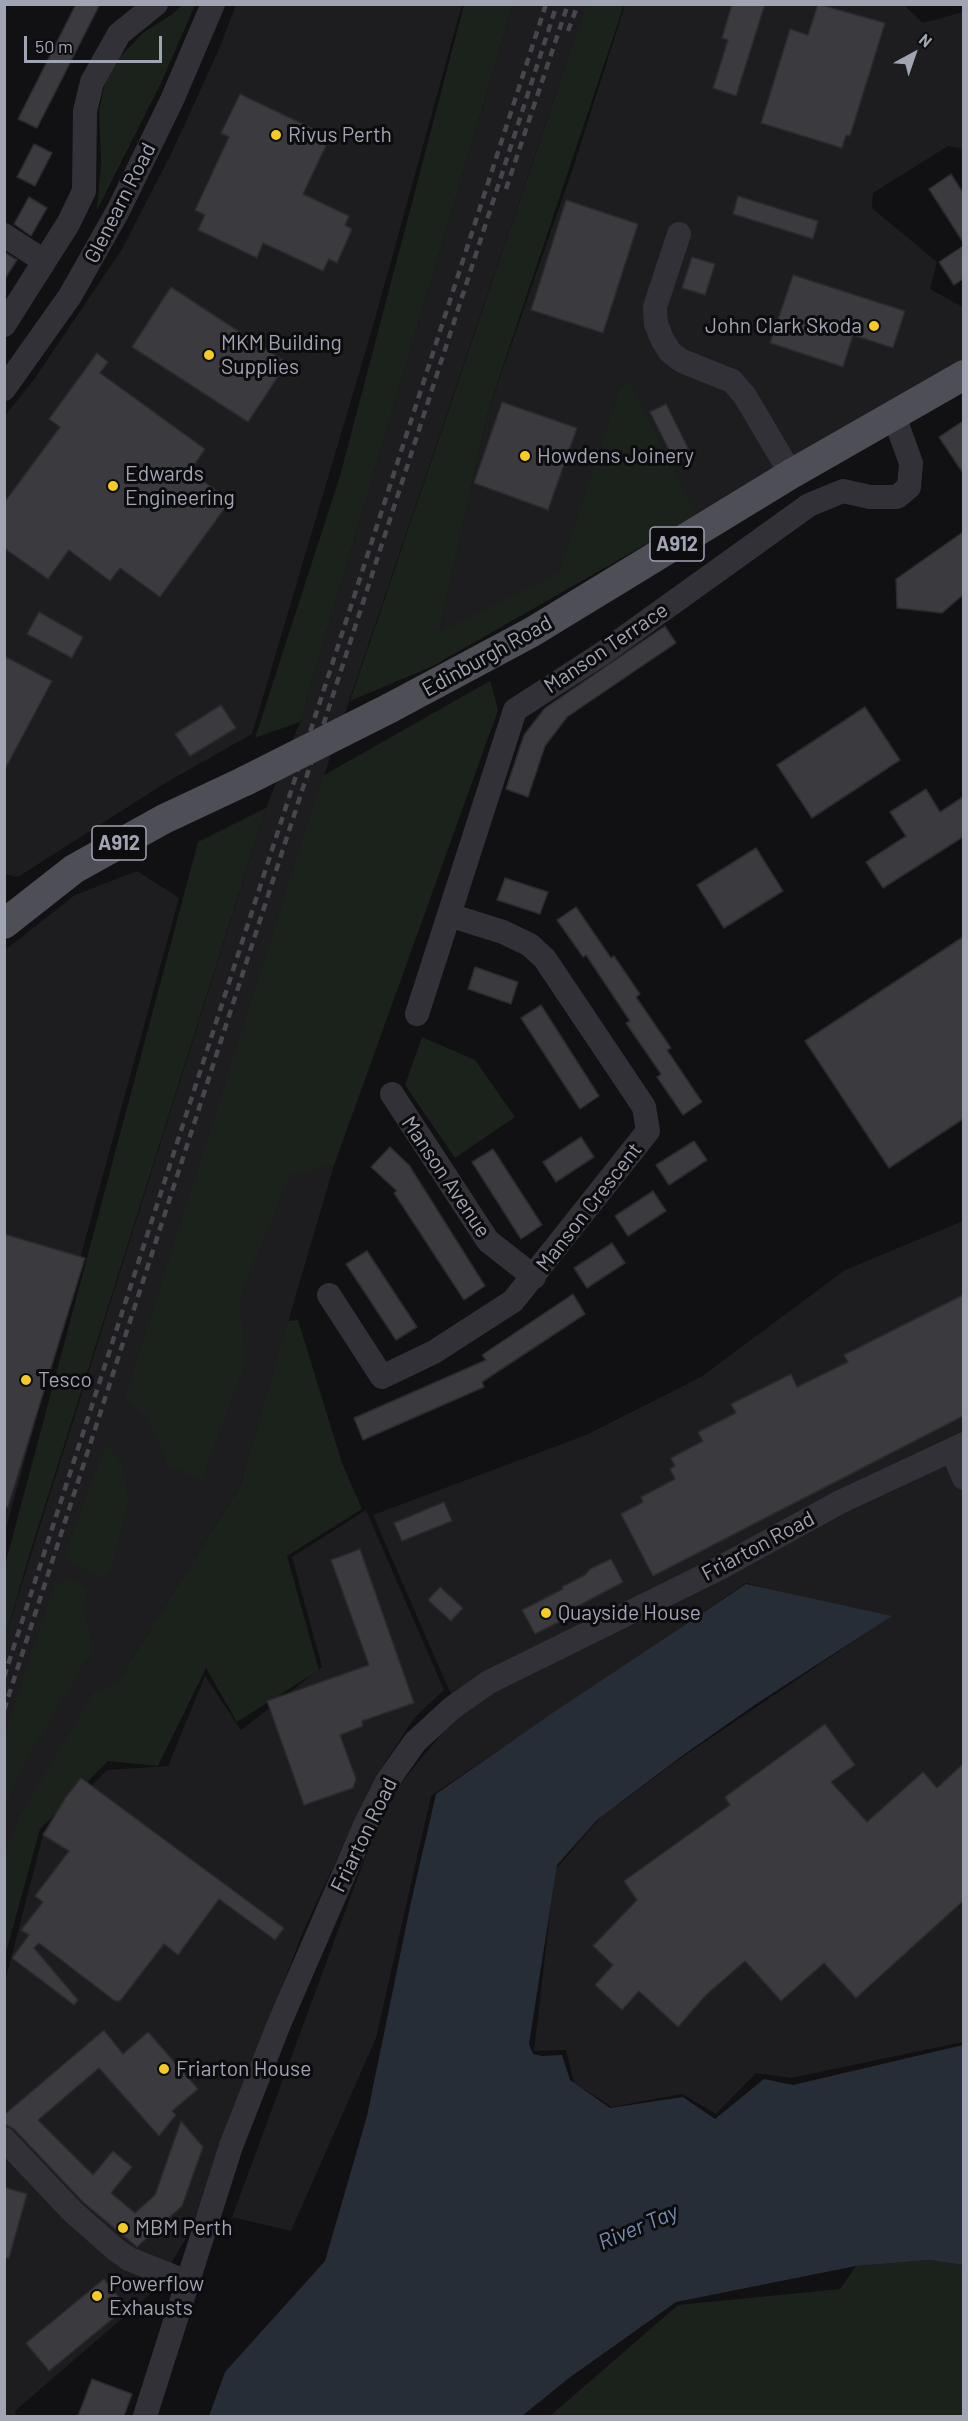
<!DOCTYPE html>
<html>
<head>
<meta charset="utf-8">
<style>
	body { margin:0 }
	#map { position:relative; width:968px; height:2421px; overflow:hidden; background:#111012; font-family:Barlow,sans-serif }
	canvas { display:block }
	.frame { position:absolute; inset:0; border:6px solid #a1a4b3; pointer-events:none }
	.north { position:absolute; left:884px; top:24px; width:60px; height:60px; -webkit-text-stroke:4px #0c0b0d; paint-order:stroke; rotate:40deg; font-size:16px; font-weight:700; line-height:24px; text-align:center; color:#a1a4b3 }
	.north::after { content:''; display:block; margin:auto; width:21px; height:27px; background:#a1a4b3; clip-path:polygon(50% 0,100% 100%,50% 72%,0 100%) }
	.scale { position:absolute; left:24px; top:36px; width:138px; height:27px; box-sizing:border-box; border:3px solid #a1a4b3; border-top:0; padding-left:8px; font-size:18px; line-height:21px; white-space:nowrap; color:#a1a4b3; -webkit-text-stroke:4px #0c0b0d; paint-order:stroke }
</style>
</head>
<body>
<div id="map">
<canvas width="968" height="2421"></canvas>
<div class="frame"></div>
<div class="north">N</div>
<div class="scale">50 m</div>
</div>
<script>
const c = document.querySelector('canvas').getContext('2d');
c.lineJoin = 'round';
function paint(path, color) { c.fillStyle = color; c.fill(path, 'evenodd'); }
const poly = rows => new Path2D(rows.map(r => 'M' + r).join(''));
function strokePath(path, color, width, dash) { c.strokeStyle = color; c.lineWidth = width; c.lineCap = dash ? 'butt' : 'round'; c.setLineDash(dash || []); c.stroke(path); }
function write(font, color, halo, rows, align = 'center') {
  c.font = font + ' Barlow,sans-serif'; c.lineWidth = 6; c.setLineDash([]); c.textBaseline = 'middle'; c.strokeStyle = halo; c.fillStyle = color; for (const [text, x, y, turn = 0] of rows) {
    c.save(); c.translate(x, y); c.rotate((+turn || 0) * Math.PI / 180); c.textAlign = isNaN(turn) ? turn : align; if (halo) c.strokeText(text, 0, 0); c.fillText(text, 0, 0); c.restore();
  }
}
paint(poly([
	[236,5,462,5,373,326,252,734,167,782,18,877,4,874,4,417,35,378,122,249,172,152,219,49],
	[513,5,586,5,324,775,490,681,498,710,334,1165,240,1486,32,1820,5,1905,5,1637,266,808,300,722],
	[625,5,904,5,923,23,963,12,963,149,948,146,873,193,872,208,937,262,930,289,963,307,963,362,431,667,489,408,572,171],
	[137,871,179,898,5,1532,5,950,75,895],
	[963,1221,963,2042,791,2078,756,2073,716,2114,682,2094,612,2107,574,2083,566,2050,534,2051,555,1870,600,1818,681,1758,870,1630,864,1613,746,1583,431,1796,376,2038,291,2231,232,2217,386,1801,459,1713,373,1515,586,1435,701,1377,845,1270],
	[366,1510,444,1690,415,1717,373,1781,302,1934,191,2230,155,2290,15,2411,16,2416,5,2416,5,1982,43,1835,107,1770,168,1766,205,1676,241,1730,322,1667,292,1557]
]), '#1d1c1f');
paint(poly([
	[182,5,195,5,161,83,97,210,101,162,99,110,105,83,119,58,143,33,174,13],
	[464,5,513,5,300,722,255,738,340,476],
	[586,5,624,5,489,408,439,632,559,573,619,391,629,381,697,515,431,667,350,701],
	[490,681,498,710,334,1165,290,1175,240,1297,245,1363,202,1480,168,1465,149,1419,125,1398,323,776],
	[266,808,30,1553,5,1637,5,1565,198,842],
	[422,1037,475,1060,515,1117,455,1158,405,1085],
	[298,1320,342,1463,362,1509,287,1556,319,1670,237,1722,206,1668,158,1766,108,1761,40,1829,5,1956,5,1853,18,1819,94,1692,117,1683,240,1486,288,1321],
	[106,1444,122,1463,129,1501,111,1570,103,1577,72,1565,65,1554],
	[68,1578,88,1589,83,1608,93,1649,27,1758,5,1807,5,1735,54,1586],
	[930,2260,963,2265,963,2416,550,2416,678,2305,840,2289,856,2266]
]), '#1b221c');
paint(poly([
	[746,1584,892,1616,756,1704,682,1756,597,1820,557,1865,529,2044,533,2054,542,2056,562,2055,570,2080,610,2108,683,2097,715,2119,764,2079,793,2085,963,2045,963,2265,930,2260,856,2266,676,2302,569,2378,522,2416,209,2416,225,2372,325,2261,367,2116,411,1902,436,1794,551,1714]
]), '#272d36');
const building = poly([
	[76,4,100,4,37,128,18,119,76,4],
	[732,4,765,4,736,96,713,88,728,40,722,38,732,4],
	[818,4,885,23,850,136,846,135,842,148,761,123,790,29,808,35,818,4],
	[240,94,330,137,303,194,349,216,345,225,352,229,337,263,329,259,323,271,263,243,257,258,198,230,205,215,195,210,229,137,221,133,240,94],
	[34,144,52,153,35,186,17,177,34,144],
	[951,174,963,193,963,242,929,189,951,174],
	[738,196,818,221,813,239,733,214,738,196],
	[29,197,47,208,31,236,14,224,29,197],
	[566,200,638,224,603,333,531,310,566,200],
	[963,246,963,279,954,285,939,262,963,246],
	[4,252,17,260,4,280,4,252],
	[692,257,715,264,705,295,682,288,692,257],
	[793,275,905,311,893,348,853,335,843,367,770,343,793,275],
	[171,287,287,363,248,422,132,347,171,287],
	[97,353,108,362,100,373,205,449,190,471,230,501,160,597,120,568,110,581,69,550,48,579,4,548,4,503,60,427,49,419,97,353],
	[502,402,577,428,548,510,474,483,502,402],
	[666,404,690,452,674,460,650,412,666,404],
	[963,421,963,473,939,437,963,421],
	[963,532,963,595,942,613,897,608,896,579,963,532],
	[39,612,83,637,72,658,27,634,39,612],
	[665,626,676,643,567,717,545,746,528,797,506,789,524,735,545,708,665,626],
	[4,656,52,681,4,771,4,656],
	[221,705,236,728,190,756,175,734,221,705],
	[865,707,900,760,812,818,777,765,865,707],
	[926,789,940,812,963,797,963,837,883,888,866,862,906,836,890,812,926,789],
	[756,848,783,891,724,928,697,885,756,848],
	[505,878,548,892,540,914,497,900,505,878],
	[576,907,611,958,614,956,640,994,636,997,671,1048,667,1050,702,1102,683,1115,657,1077,661,1074,626,1023,630,1021,586,955,583,957,557,920,576,907],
	[963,937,963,1119,889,1168,805,1041,963,937],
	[475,967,518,982,511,1004,468,989,475,967],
	[541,1005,599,1096,580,1109,521,1018,541,1005],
	[581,1137,594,1157,556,1182,543,1162,581,1137],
	[694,1141,707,1160,669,1185,656,1165,694,1141],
	[390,1147,409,1165,485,1286,464,1300,394,1193,397,1191,371,1167,390,1147],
	[493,1149,542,1225,521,1239,472,1162,493,1149],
	[653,1191,666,1211,628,1236,615,1216,653,1191],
	[4,1234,85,1258,8,1507,4,1507,4,1234],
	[612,1243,625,1263,587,1288,574,1268,612,1243],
	[367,1251,417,1327,396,1340,346,1264,367,1251],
	[573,1294,585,1314,482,1382,484,1387,363,1440,354,1418,486,1360,482,1355,573,1294],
	[963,1295,963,1416,653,1576,621,1514,643,1502,641,1497,675,1479,670,1469,675,1466,671,1458,703,1441,698,1432,736,1413,731,1404,791,1374,797,1387,848,1362,844,1355,963,1295],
	[444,1502,452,1521,402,1541,394,1523,444,1502],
	[360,1549,414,1703,362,1721,363,1726,340,1735,356,1779,353,1788,304,1805,267,1701,369,1665,331,1560,360,1549],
	[611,1559,623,1582,567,1612,569,1617,535,1634,522,1610,563,1589,562,1587,585,1575,590,1569,611,1559],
	[440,1587,463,1608,451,1621,428,1600,440,1587],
	[825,1724,855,1765,831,1782,867,1822,923,1772,937,1788,963,1764,963,1901,856,1998,824,1963,781,2001,745,1961,706,1995,678,2027,639,1991,622,2010,595,1985,613,1965,593,1946,637,1900,624,1881,730,1805,725,1797,825,1724],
	[81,1778,284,1928,275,1940,219,1899,178,1955,164,1944,120,2001,115,2001,39,1943,34,1948,78,2000,74,2005,12,1958,29,1935,21,1930,43,1902,35,1896,69,1851,43,1835,66,1797,81,1778],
	[104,2030,123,2054,148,2032,198,2089,172,2111,176,2115,159,2136,99,2068,38,2120,93,2175,113,2151,132,2167,111,2193,135,2213,155,2195,181,2121,203,2147,182,2206,137,2247,83,2202,14,2129,4,2124,4,2115,104,2030],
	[4,2187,27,2194,9,2258,4,2258,4,2187],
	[104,2279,127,2307,49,2371,26,2343,104,2279],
	[92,2379,132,2394,124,2416,78,2416,92,2379]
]);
paint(building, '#3a3a3f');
strokePath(building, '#2b2a2e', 1.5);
strokePath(poly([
	[679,234,655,307,656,324,662,339,670,352,682,361,732,381,745,396,791,474],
	[4,235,44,261],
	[4,325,68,224,84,191,85,111,92,82,119,34,156,4],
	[4,389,70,296,118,211,172,100,213,4],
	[417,1014,515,710,600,655,809,505,843,491,870,497,897,497,909,487,911,463,894,416],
	[392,1094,488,1241,534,1277],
	[329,1295,382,1377,434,1352,513,1301,648,1131,644,1107,545,959,530,945,503,932,449,915],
	[952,1450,964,1478],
	[4,2139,73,2212,115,2249,129,2259,187,2282],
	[145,2416,231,2146,279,2024,366,1823,386,1783,415,1742,452,1708,489,1682,718,1569,840,1502,964,1444]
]), '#313137', 24);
strokePath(poly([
	[390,708,532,632,791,474,964,375],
	[4,924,74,869,164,819,245,781]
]), '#4d4e56', 30);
strokePath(poly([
	[568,31,578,4],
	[506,189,568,4],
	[4,1677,546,4],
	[4,1710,557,4]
]), '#46474e', 4.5, [8, 6]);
strokePath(poly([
	[245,781,390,708]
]), '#4d4e56', 30);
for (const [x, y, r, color] of [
	[276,135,6,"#f6cb24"],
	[874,326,6,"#f6cb24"],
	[209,355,6,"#f6cb24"],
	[525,456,6,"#f6cb24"],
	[113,486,6,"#f6cb24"],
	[26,1380,6,"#f6cb24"],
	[546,1613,6,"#f6cb24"],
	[164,2069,6,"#f6cb24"],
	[123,2228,6,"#f6cb24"],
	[97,2296,6,"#f6cb24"]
]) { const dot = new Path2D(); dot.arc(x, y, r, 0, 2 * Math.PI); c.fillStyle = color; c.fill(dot); strokePath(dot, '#0c0b0d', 2); }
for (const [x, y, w] of [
	[677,544,54],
	[119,843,54]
]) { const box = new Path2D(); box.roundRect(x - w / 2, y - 17, w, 34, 4.5); c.fillStyle = '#0c0b0d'; c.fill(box); strokePath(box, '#a1a4b3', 1.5); }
write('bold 20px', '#a1a4b3', null, [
	["A912",677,544],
	["A912",119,843]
]);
write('21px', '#a1a4b3', '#0c0b0d', [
	["Rivus Perth",288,135],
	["John Clark Skoda",862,326,"right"],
	["MKM Building",221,343],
	["Supplies",221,367],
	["Howdens Joinery",537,456],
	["Edwards",125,474],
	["Engineering",125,498],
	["Tesco",38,1380],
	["Quayside House",558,1613],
	["Friarton House",176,2069],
	["MBM Perth",135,2228],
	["Powerflow",109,2284],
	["Exhausts",109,2308]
], 'left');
write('21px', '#a1a4b3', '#0c0b0d', [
	["Glenearn Road",120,203,-63],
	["Manson Terrace",606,648,-34],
	["Edinburgh Road",487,656,-29],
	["Manson Avenue",446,1177,56],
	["Manson Crescent",589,1207,-52],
	["Friarton Road",758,1546,-28],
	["Friarton Road",364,1835,-64]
]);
write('italic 22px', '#768db0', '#0c0b0d', [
	["River Tay",638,2227,-23]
]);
</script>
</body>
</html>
